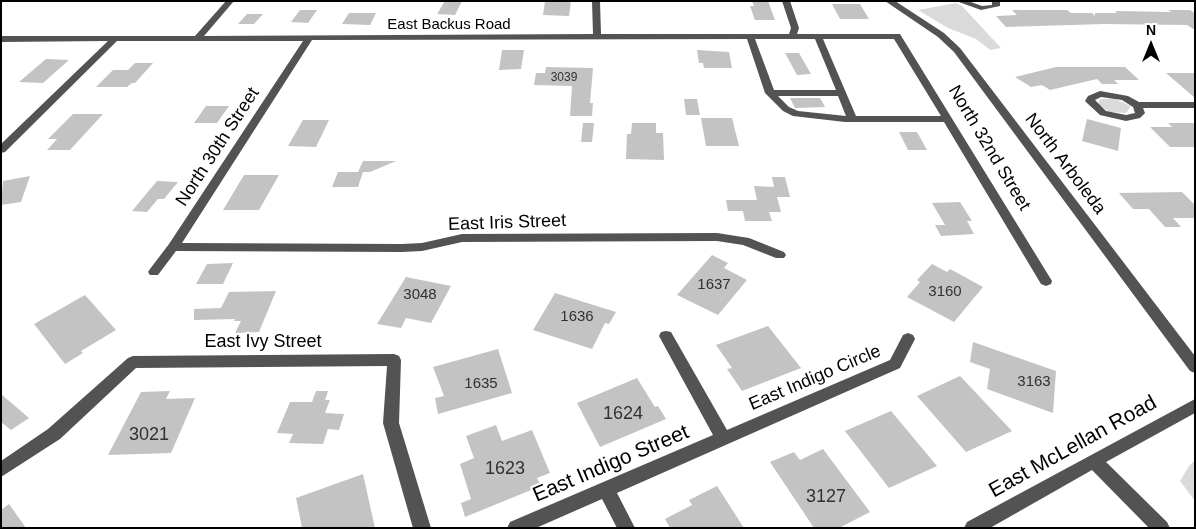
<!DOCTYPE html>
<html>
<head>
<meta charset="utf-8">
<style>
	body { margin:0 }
	#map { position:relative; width:1196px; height:529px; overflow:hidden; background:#fff; font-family:Arial,sans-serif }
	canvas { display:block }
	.frame { position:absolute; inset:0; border:2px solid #000; pointer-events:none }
	.north { position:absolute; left:1126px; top:20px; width:50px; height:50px; -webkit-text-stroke:4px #fff; paint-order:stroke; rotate:0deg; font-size:14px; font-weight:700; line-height:20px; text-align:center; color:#000 }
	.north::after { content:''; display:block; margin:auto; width:18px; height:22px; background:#000; clip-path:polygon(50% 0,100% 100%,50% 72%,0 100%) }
</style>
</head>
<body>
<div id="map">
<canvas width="1196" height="529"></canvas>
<div class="frame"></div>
<div class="north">N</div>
</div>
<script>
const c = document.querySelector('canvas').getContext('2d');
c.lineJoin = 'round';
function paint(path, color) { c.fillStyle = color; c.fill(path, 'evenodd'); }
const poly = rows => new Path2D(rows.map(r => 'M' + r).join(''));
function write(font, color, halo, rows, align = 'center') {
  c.font = font + ' Arial,sans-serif'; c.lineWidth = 4.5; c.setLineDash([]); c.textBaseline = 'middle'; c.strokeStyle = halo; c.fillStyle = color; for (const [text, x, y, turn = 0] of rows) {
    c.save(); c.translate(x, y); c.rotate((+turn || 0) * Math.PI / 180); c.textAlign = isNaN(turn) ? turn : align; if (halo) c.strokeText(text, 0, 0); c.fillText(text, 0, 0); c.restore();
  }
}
paint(poly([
	[956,3,962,6,1001,48,990,50,976,39,948,28,918,10],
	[1100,99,1115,99,1131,106,1126,113,1109,112,1098,104],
	[1195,460,1195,501,1180,481,1189,466]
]), '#dadada');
paint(poly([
	[445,1,462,1,455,15,437,14],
	[545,1,571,1,569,16,543,15],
	[752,1,768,1,775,20,755,20,750,6,754,6],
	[832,4,860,4,869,19,840,19],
	[300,10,317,10,308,23,291,22],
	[1012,10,1067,10,1071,13,1092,13,1095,16,1095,13,1117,13,1115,11,1171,12,1168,10,1190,10,1195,13,1195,30,1187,25,1104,24,1006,27,996,16,1017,15],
	[349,13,376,13,370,25,342,24],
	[247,14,263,14,254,24,238,24],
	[502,50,524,50,521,69,499,70],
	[697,50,729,52,732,68,704,68,703,63,699,63],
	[785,53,799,53,811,74,797,75],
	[46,59,69,60,43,83,19,82],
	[135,63,153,63,135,83,132,83,127,87,96,87,113,70,128,70],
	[546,67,593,68,590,103,593,103,592,116,570,116,572,86,534,85,536,73,545,73],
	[1056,67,1125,67,1139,80,1114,80,1118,84,1102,84,1097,79,1050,90,1042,85,1031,87,1015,77],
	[1166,73,1195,73,1195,98],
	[790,98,820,98,825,107,795,108],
	[684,99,697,99,700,115,686,115],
	[206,106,229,106,217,123,194,123],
	[73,114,103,114,70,150,47,150,57,139,48,139],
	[701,118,732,118,739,146,706,146],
	[1087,119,1121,128,1118,151,1082,141],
	[303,120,329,120,316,147,288,146],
	[583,123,594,123,592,142,581,142],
	[632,123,656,123,656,133,663,133,664,160,626,159,627,134,631,134],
	[1168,123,1195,123,1195,147,1170,147,1150,127,1172,127],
	[899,132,917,132,927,150,908,150],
	[363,161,396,161,370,172,363,172,358,187,332,187,338,172,358,172],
	[244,175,279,175,259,210,223,210],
	[30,176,21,202,1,205,3,181],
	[772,177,785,177,790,197,777,197,781,212,769,212,772,221,745,221,743,211,728,211,726,200,757,200,754,186,774,187],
	[157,181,178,182,164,199,158,199,147,212,132,211],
	[1182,192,1195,205,1195,218,1173,218,1181,227,1165,227,1149,209,1133,209,1119,193],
	[960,202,972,221,967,221,974,234,941,236,935,225,945,225,932,203],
	[712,255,728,263,724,268,747,280,718,315,677,295],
	[233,263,223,284,196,284,207,264],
	[932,264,947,272,950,269,983,287,954,322,907,297,920,282,917,280],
	[406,277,451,286,431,323,406,318,401,328,377,324],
	[276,291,259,332,235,333,241,321,234,321,235,319,194,320,194,309,221,308,229,292],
	[555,293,616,312,609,324,605,323,592,349,533,330],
	[85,295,116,330,81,351,83,353,65,364,34,324],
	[768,326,801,368,742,391,727,369,732,368,716,345],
	[973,342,1056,371,1053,413,987,389,990,369,970,362],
	[498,349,512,393,438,414,435,398,444,396,433,367],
	[960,376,1012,431,966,452,917,396],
	[637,378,655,407,658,406,666,419,600,447,577,403],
	[170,391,166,399,195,398,171,453,108,455,141,392],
	[316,391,328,391,325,400,330,400,325,413,344,414,339,430,328,429,323,444,289,443,293,434,277,433,290,402,312,402],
	[1,394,29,418,11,430,1,422],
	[891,411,937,466,889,488,845,431],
	[496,425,502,441,532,430,550,473,537,478,541,486,465,517,461,503,471,499,460,464,474,458,466,436],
	[823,449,870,512,839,528,814,528,770,462,794,452,800,460],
	[363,474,375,528,302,528,296,498],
	[717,486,744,528,670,528,665,519,692,505,689,500],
	[9,504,26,528,1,528,1,510]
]), '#c3c3c3');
paint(poly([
	[226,1,234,1,204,36,593,34,592,1,600,1,601,34,789,34,791,28,782,1,790,1,799,28,797,34,900,34,1052,281,1051,284,1046,286,1041,284,944,122,845,122,793,116,783,111,765,93,747,39,312,40,182,243,402,244,422,243,462,234,717,233,749,238,784,252,786,255,784,258,776,258,743,245,717,241,462,242,422,251,402,252,176,251,158,275,150,275,148,272,150,269,169,244,303,41,117,41,5,152,1,153,1,144,108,41,1,42,1,36,195,36,226,1],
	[755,39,815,39,836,90,774,90,755,39],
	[823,39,894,39,941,116,856,116,823,39],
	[778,96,838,96,846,116,798,111,789,107,778,96],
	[885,1,895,1,944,33,960,48,1195,356,1195,373,1190,371,954,52,938,37,885,1],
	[956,1,968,1,982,6,992,5,992,1,1000,1,1000,6,981,10,956,1],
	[1100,91,1128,96,1139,102,1195,102,1195,108,1143,108,1145,113,1140,118,1126,121,1100,115,1087,103,1085,101,1088,96,1100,91],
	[1101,97,1122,100,1133,107,1135,113,1126,115,1106,111,1095,100,1101,97],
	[666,331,671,332,727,430,890,360,903,335,908,333,913,335,915,339,900,368,617,493,635,528,617,528,602,499,536,528,507,528,510,522,713,435,659,336,661,332,666,331],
	[394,354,399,356,401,360,399,423,431,528,413,528,383,423,387,366,136,368,60,439,1,477,1,461,48,429,128,358,133,356,394,354],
	[1195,399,1195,413,1106,462,1167,522,1170,528,1149,528,1092,470,990,528,964,528,967,522,1195,399]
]), '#535353');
write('12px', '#313131', null, [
	["3039",564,78]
]);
write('15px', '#000', '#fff', [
	["East Backus Road",449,25]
]);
write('15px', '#313131', null, [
	["1637",714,285],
	["3160",945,292],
	["3048",420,295],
	["1636",577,317],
	["3163",1034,382],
	["1635",481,384]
]);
write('18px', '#000', '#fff', [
	["North 30th Street",218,147,-57],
	["North 32nd Street",989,148,59],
	["North Arboleda",1065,164,53],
	["East Iris Street",507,223,-2],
	["East Ivy Street",263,342],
	["East Indigo Circle",815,378,-23]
]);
write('18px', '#313131', null, [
	["1624",623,414],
	["3021",149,435],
	["1623",505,469],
	["3127",826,497]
]);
write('21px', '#000', '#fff', [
	["East McLellan Road",1073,447,-29],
	["East Indigo Street",611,464,-23]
]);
</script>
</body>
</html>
